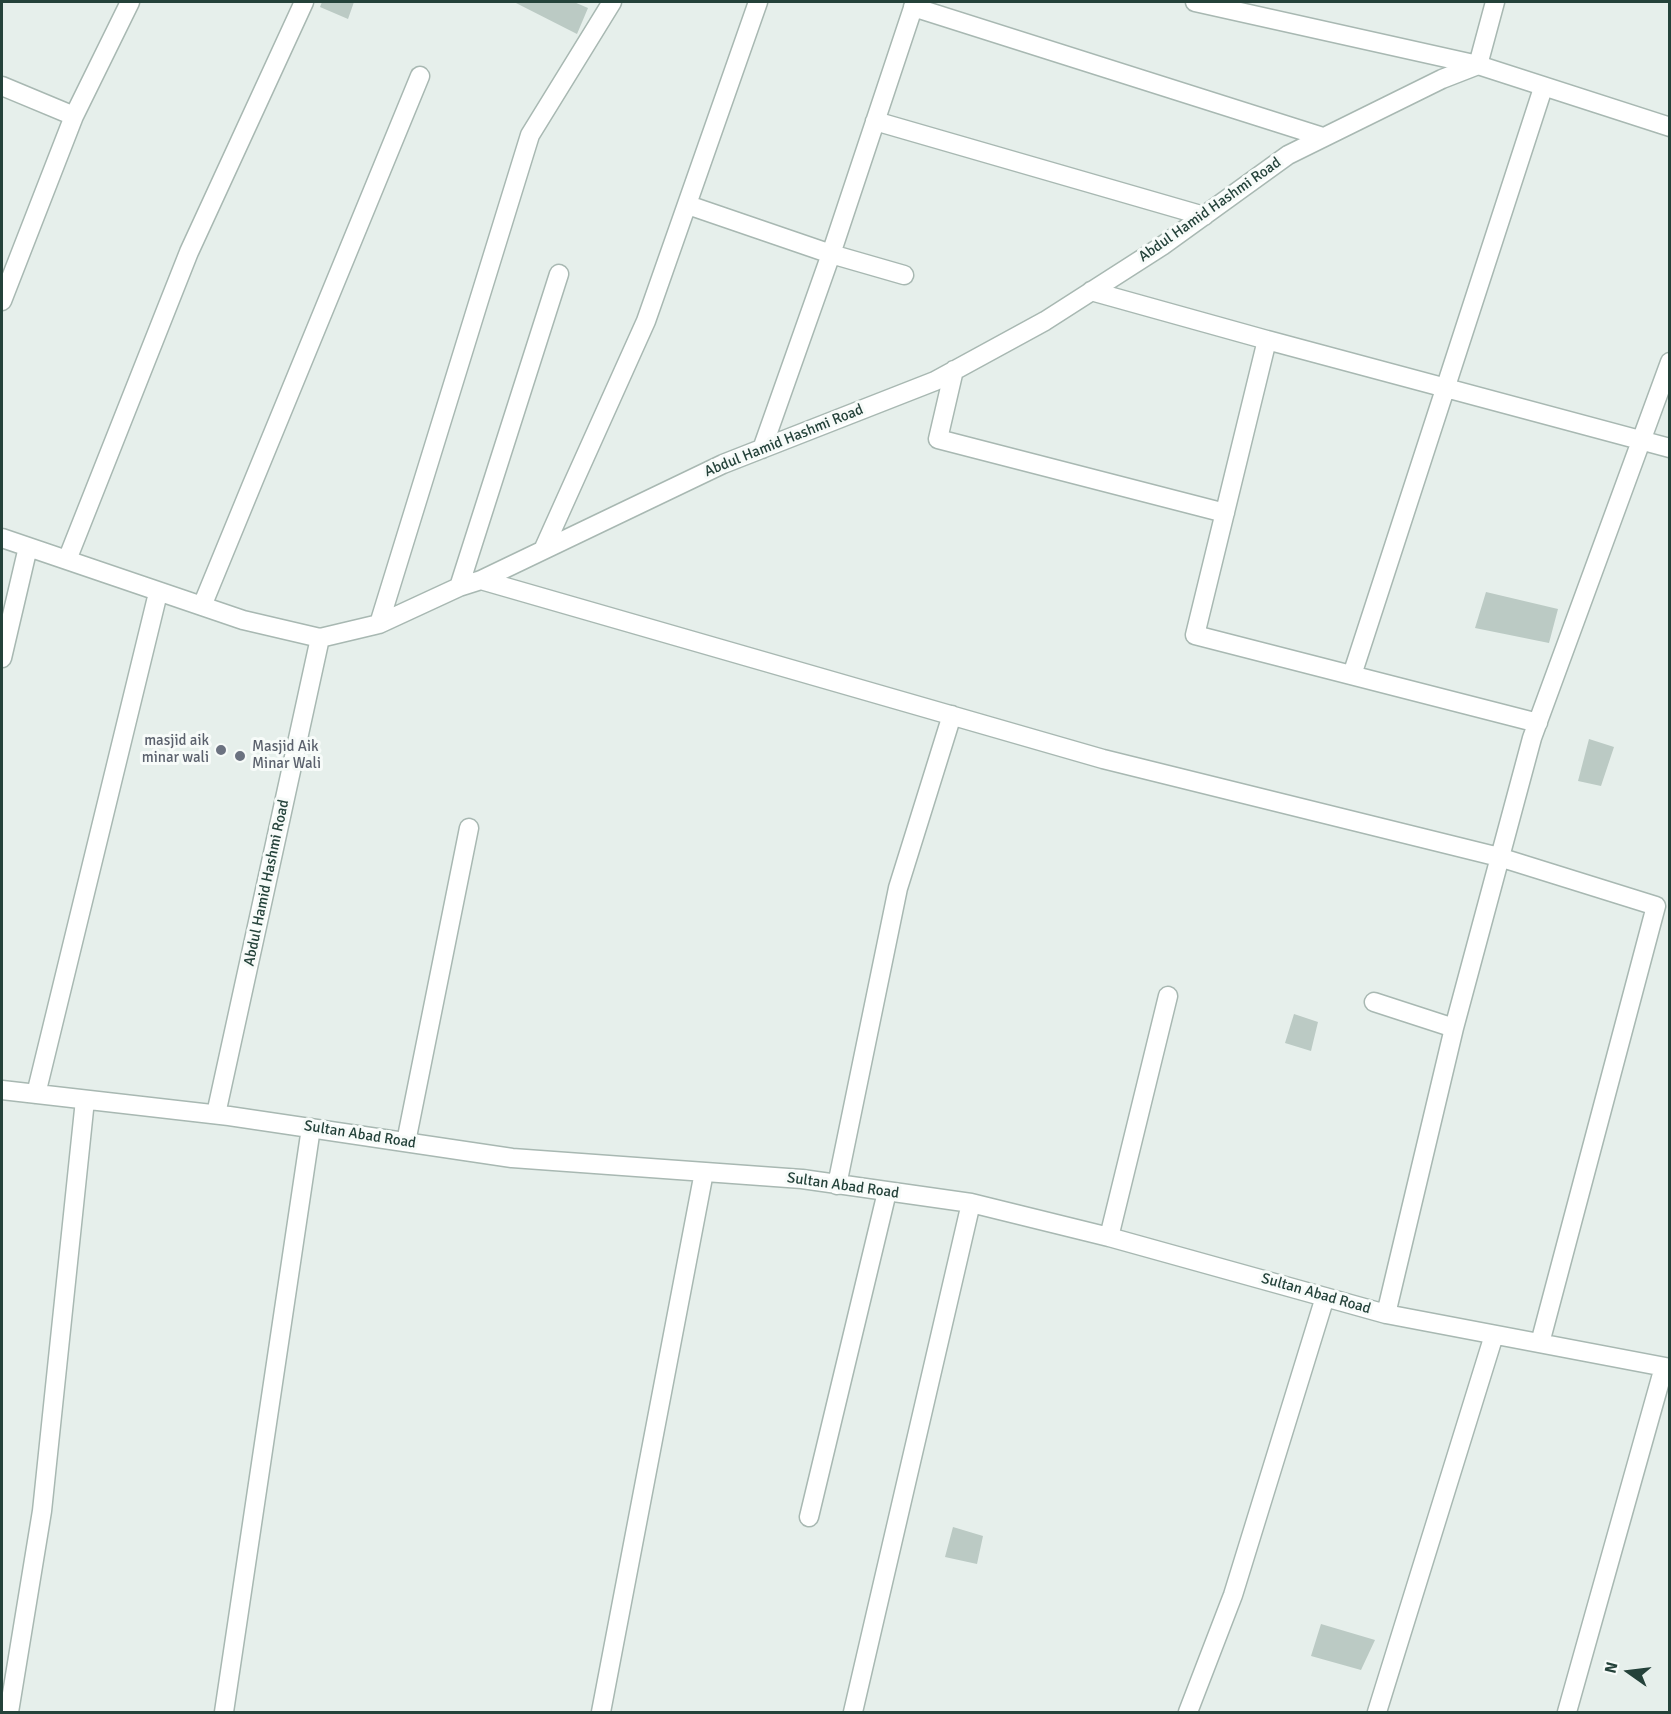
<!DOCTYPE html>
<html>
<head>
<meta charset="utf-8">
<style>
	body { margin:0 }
	#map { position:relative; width:1671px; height:1714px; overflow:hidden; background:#e6efeb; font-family:Signika,sans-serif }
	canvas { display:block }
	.frame { position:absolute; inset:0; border:3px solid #24423a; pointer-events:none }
	.north { position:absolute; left:1599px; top:1642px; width:60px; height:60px; -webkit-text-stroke:4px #f7fbf9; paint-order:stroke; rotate:284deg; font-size:16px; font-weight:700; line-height:24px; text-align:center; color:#24423a }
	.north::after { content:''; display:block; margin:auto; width:21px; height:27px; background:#24423a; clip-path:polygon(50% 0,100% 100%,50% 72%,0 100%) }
</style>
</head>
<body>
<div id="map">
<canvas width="1671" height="1714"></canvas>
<div class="frame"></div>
<div class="north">N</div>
</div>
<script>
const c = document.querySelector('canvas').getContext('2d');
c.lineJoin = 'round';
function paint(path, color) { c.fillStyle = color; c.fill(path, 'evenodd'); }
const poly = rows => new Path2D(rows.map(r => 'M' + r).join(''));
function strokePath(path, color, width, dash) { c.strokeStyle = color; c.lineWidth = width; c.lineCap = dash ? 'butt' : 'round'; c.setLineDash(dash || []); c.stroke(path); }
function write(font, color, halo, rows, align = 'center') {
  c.font = font + ' Signika,sans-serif'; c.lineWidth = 6; c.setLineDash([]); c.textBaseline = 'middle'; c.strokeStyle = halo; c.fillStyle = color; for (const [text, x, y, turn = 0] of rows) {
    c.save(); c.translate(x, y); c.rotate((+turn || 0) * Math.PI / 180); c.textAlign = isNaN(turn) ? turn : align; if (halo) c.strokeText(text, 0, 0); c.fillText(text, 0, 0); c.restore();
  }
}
paint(poly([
	[322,2,354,2,348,19,320,7],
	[514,2,574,2,588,8,577,34],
	[1486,592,1558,609,1549,643,1475,628],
	[1589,739,1614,747,1601,786,1578,781],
	[1294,1014,1318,1022,1311,1051,1285,1043],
	[953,1527,983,1536,977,1564,945,1557],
	[1321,1624,1375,1640,1361,1670,1311,1656]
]), '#bbcac4');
const minor = poly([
	[1195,2,1478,65,1495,2],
	[913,7,1323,137],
	[2,86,74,116],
	[875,121,1204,216],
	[688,205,831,254,904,275],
	[1091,291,1267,340,1195,635,1538,723],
	[2,301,74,116,130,2],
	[1267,340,1670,448],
	[954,370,938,439,1225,513],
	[762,449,831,254,915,2],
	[2,538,243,620,320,638],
	[544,548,646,321,758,2],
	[67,560,189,252,304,2],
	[481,580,1103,759,1499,857,1656,906,1540,1343],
	[459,587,559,274],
	[202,606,420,76],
	[379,624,530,135,612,2],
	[2,658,28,547],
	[1352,675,1543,88],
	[1374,1002,1454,1028],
	[2,1090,229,1116,512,1158,802,1179,971,1203,1109,1237,1386,1314,1670,1368],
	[36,1094,158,593],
	[216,1114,320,638,379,624,459,587,481,580,723,464,935,381,1045,321,1162,246,1288,155,1442,79,1478,65,1670,127],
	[406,1142,469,828],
	[837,1185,898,888,952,715],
	[1109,1237,1168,996],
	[1386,1314,1454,1028,1532,738,1670,362],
	[809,1517,887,1192],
	[9,1712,42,1511,85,1100],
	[224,1712,311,1128],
	[601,1712,704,1172],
	[853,1712,971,1203],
	[1188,1712,1233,1595,1325,1297],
	[1377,1712,1494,1335],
	[1567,1712,1664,1367]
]);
strokePath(minor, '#a8b8b2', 21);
strokePath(minor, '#fff', 18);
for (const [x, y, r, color] of [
	[221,750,6,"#6b7280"],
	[240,756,6,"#6b7280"]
]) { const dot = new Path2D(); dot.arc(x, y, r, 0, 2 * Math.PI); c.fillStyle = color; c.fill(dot); strokePath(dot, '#f7fbf9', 2); }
write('15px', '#24423a', '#f7fbf9', [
	["Abdul Hamid Hashmi Road",1210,210,-35],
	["Abdul Hamid Hashmi Road",784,441,-22],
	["Abdul Hamid Hashmi Road",267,883,-78],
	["Sultan Abad Road",360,1135,9],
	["Sultan Abad Road",843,1186,8],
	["Sultan Abad Road",1316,1294,16]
]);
write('15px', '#5b616d', '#f7fbf9', [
	["masjid aik",209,741],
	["minar wali",209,758],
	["Masjid Aik",252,747,"left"],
	["Minar Wali",252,764,"left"]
], 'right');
</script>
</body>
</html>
